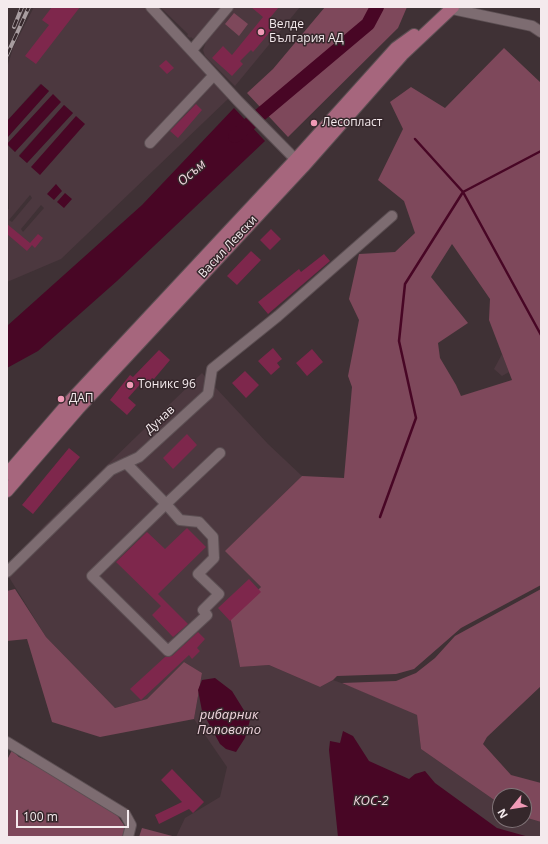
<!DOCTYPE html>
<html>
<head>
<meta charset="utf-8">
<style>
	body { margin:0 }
	#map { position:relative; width:548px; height:844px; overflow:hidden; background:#3f3135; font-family:"Open Sans",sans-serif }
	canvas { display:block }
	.frame { position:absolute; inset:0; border:8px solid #f4eaed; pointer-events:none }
	.north { position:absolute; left:492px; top:788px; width:40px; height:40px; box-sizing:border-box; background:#35272b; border:1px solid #817579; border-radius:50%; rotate:240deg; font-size:11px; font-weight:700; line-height:16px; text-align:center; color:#f4eaed }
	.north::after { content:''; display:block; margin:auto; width:14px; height:18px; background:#f09ab6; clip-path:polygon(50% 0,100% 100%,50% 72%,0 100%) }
	.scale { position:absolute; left:16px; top:810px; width:113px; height:18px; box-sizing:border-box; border:2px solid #f4eaed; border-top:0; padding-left:5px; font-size:12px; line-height:14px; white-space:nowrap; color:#f4eaed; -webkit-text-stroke:3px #35272b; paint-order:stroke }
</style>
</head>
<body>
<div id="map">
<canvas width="548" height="844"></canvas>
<div class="frame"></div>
<div class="north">N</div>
<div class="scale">100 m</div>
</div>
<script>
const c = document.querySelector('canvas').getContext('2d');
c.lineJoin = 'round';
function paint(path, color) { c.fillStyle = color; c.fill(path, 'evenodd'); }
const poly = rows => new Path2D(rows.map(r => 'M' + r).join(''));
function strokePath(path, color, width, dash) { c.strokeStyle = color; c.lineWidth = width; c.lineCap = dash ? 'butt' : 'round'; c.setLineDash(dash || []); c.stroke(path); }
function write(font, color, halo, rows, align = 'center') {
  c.font = font + ' "Open Sans",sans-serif'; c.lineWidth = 3; c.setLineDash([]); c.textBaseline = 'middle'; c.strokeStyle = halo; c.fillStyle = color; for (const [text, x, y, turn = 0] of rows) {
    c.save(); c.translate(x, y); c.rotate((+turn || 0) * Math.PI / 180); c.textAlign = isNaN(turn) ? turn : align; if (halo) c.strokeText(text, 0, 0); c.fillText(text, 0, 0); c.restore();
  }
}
paint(poly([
	[34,7,145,7,229,98,61,259,7,282,7,210,9,209,7,145,15,152,52,95,7,144,7,138,49,91,40,84,7,121,7,68,13,48],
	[64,105,73,113,27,163,19,155],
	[30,195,32,198,12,222,9,220],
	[41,205,44,208,23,232,21,229],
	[160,7,300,7,235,86,205,56,203,50,206,42,197,35,193,39,191,37,190,38,187,36,188,34],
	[502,354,509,372,502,376,494,369],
	[202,373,268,444,302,476,226,551,261,587,230,616,240,667,269,665,320,687,333,680,355,688,417,715,421,749,500,804,500,820,524,820,524,817,541,822,541,837,176,837,185,818,220,797,227,767,194,719,202,673,184,662,147,699,115,708,46,637,7,574,7,567,44,526]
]), '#4c383f');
paint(poly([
	[325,7,407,7,398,28,288,137,247,93,273,69],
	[234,13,248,24,239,36,225,24],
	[504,48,541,83,541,585,461,628,414,669,396,674,337,676,333,680,320,687,269,665,240,667,230,616,261,587,225,551,302,476,344,478,352,387,348,376,359,320,349,299,359,254,395,252,415,233,404,201,378,180,403,129,390,102,411,87,445,108],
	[452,244,490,299,489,320,512,380,461,396,456,385,440,358,438,343,468,323,431,277],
	[15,589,46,637,115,708,147,699,184,662,202,673,194,719,100,737,52,722,27,639,7,641,7,591],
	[541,589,541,686,487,737,483,744,511,775,541,783,541,822,524,817,524,796,500,796,500,804,421,749,417,715,342,683,396,681,416,673,435,658,455,636],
	[12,750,19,757,38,766,117,815,126,828,124,837,7,837,7,760],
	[142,828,176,837,177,837,139,837]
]), '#7e485b');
paint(poly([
	[41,84,49,91,7,138,7,121],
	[53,94,61,102,15,152,7,144],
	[64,105,73,113,27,163,19,156],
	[234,108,265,141,117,281,38,351,7,368,7,326,142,205],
	[76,116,85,124,40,175,31,167],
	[56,184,62,191,54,200,47,194],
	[65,193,72,199,64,208,57,202],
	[215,678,232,691,250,720,245,738,236,752,226,749,220,744,202,711,198,690,202,680],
	[343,731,353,736,369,761,409,779,415,774,425,771,435,783,497,828,529,837,338,837,329,750,330,741,340,743]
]), '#480625');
strokePath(poly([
	[415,139,463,192,541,151],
	[380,517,416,418,399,341,405,284,463,192,541,335]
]), '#480625', 2.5);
strokePath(poly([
	[235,136,368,24,377,7]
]), '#480625', 14);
paint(poly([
	[52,7,80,7,36,64,25,56,49,25,42,20],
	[251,7,279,7,269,19,276,25,253,52,251,50,240,61,243,64,232,76,212,58,223,46,232,55,263,17],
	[166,60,174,68,167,74,159,66],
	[196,104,202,110,178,138,170,131],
	[7,224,30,243,38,234,43,238,35,248,32,245,27,251,7,234],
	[271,229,281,239,270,250,260,240],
	[251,251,261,260,237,285,227,276],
	[324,254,330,261,268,314,258,302,299,269,301,272],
	[273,348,282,359,277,363,280,367,271,375,258,361],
	[312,349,323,362,307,376,296,363],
	[159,350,170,360,154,379,152,378,148,383,144,380,128,398,136,405,127,415,110,400,130,375,133,377],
	[245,371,259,385,246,398,232,383],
	[187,434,197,445,173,469,163,458],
	[69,448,80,457,33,514,22,505],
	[187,528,206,547,158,594,188,624,173,637,152,615,161,606,116,562,147,532,165,549],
	[249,579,261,592,230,621,218,608],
	[198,632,205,639,197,648,200,651,192,659,189,655,141,700,130,689,165,657,172,656],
	[172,769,204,802,193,813,189,809,159,824,155,815,182,802,161,780]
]), '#7e274c');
const minor = poly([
	[151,7,238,101,301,165],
	[452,9,532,26,541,32],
	[192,50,228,7],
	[150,143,214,75],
	[126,463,166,504,180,520,199,522,213,537,214,558,198,574,219,594,203,610,207,615,168,651,92,576,166,504,220,453],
	[7,572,111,470,139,457,208,394,212,369,278,316,392,216],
	[7,742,125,814,131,825,128,837]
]);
const major = poly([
	[7,474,70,401,296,159,396,48,414,35],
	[7,491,78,409,303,167,402,55,453,7]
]);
strokePath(minor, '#5c4f53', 12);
strokePath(major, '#5c4f53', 14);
strokePath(minor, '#7d6c71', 10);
strokePath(major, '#a6667d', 12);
const rail = poly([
	[14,27,22,7],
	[7,55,29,7]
]);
strokePath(rail, '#a89da0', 4);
strokePath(rail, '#35272b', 2.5, [8]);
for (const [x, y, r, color] of [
	[261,32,4,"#f09ab6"],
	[314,123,4,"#f09ab6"],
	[130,385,4,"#f09ab6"],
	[61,399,4,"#f09ab6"]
]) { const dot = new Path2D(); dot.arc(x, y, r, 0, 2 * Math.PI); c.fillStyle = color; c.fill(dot); strokePath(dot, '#35272b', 1.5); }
write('12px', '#f4eaed', '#35272b', [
	["Велде",269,25],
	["България АД",269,39],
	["Лесопласт",322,123],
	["Тоникс 96",138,385],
	["ДАП",69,399]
], 'left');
write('12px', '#f4eaed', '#35272b', [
	["Васил Левски",228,247,-47],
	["Дунав",160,420,-42]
]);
write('italic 13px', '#efd5dd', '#35272b', [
	["Осъм",192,173,-41],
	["рибарник",229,715],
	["Поповото",229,730],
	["КОС-2",371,801]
]);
</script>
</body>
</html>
